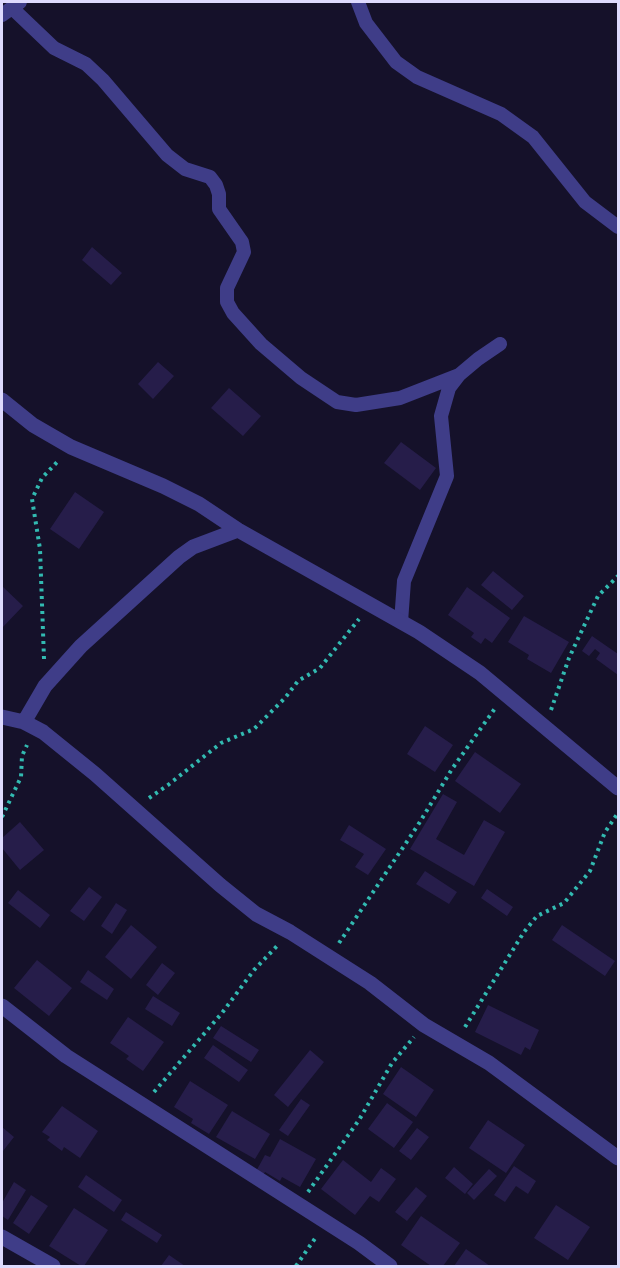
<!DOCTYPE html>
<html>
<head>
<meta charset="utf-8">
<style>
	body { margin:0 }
	#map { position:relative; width:620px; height:1268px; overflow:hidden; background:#15112a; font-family:Raleway,sans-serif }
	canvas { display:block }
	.frame { position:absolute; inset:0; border:3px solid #dedafe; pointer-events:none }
</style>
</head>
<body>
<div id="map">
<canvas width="620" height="1268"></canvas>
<div class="frame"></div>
</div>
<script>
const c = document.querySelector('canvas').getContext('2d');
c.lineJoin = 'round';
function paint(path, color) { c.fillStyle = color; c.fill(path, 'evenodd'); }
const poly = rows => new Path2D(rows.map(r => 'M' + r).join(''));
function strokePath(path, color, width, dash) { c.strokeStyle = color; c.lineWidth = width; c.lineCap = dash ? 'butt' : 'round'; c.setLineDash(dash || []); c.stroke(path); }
paint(poly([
	[92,247,122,273,111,285,82,260],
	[158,362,174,376,153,399,138,384],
	[229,388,261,416,243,436,211,408],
	[401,442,436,468,420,490,384,463],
	[75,492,104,512,79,549,50,529],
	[493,571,524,596,512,610,481,585],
	[2,586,23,606,2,628],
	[467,587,510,618,492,643,485,638,481,644,471,637,474,633,448,615],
	[524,616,569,642,551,673,527,659,529,655,508,642],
	[592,636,618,654,618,675,596,659,600,653,595,649,589,656,582,651],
	[425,726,453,745,435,772,407,754],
	[475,752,521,784,500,813,455,781],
	[443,794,457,802,436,839,464,855,484,820,505,832,474,886,410,849],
	[20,822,44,850,20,870,2,848,2,838],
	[349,825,386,849,368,875,355,867,364,854,340,840],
	[425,871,457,892,449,904,416,884],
	[89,887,102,897,84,921,70,911],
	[487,889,513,907,507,916,481,898],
	[18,890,50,915,40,928,8,903],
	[116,903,127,910,112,934,101,926],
	[131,925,157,947,131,979,105,957],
	[562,925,615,961,605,976,552,940],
	[37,960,72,988,49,1016,14,988],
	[162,963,175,973,158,995,146,985],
	[88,970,114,989,107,1000,80,982],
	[153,996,180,1013,172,1026,145,1009],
	[488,1005,539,1030,530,1050,525,1047,521,1055,475,1032],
	[128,1017,164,1042,143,1071,126,1059,129,1056,110,1043],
	[221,1026,259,1050,251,1062,213,1038],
	[213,1045,248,1070,239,1082,204,1058],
	[310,1050,324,1062,288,1107,274,1095],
	[401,1067,434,1090,416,1117,383,1094],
	[190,1081,228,1105,209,1134,191,1123,193,1119,174,1107],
	[301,1099,310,1105,288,1136,279,1130],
	[387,1103,413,1122,394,1148,368,1129],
	[62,1106,98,1131,80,1158,64,1147,62,1151,47,1140,50,1137,42,1132],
	[232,1111,270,1134,255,1159,216,1137],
	[488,1120,525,1145,506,1173,469,1148],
	[2,1127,14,1137,3,1151,2,1150],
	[417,1128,429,1137,411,1160,399,1151],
	[280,1139,316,1159,300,1187,282,1177,280,1181,265,1172,261,1178,254,1175,265,1155,270,1157],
	[343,1160,371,1182,381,1168,396,1179,379,1202,370,1196,355,1215,321,1189],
	[514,1166,536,1181,528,1194,516,1186,505,1202,494,1195],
	[454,1167,473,1184,465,1194,445,1178],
	[489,1169,497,1176,474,1200,467,1193],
	[86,1175,122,1200,114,1212,78,1187],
	[14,1182,26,1190,8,1220,2,1216,2,1203],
	[416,1187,427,1196,407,1221,395,1212],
	[31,1195,48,1206,29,1234,13,1223],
	[556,1205,590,1227,568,1260,534,1238],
	[74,1208,108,1230,84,1266,81,1266,49,1246],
	[126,1212,162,1235,157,1243,121,1220],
	[421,1216,460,1243,443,1266,431,1266,401,1245],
	[466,1249,490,1266,454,1266],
	[169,1255,185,1266,161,1266]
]), '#261d4a');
strokePath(poly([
	[44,659,40,549,32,499,42,478,58,461],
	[551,710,569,658,598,596,618,576],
	[149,798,168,785,221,743,254,729,285,698,298,681,320,668,359,619],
	[2,817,21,777,22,756,27,745],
	[339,943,418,825,452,769,496,707],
	[465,1027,524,932,537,916,564,903,590,871,605,832,618,813],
	[154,1092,222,1013,254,970,277,946],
	[308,1192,359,1120,392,1063,414,1037],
	[296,1266,316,1237]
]), '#32bab1', 4, [3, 4.5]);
strokePath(poly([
	[358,2,366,23,396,62,417,77,501,114,533,137,585,202,618,227],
	[12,8,54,48,86,64,103,80,167,155,185,169,210,177,216,185,219,194,219,209,242,242,244,252,227,288,227,302,233,313,261,344,301,378,337,402,356,405,400,398,459,375],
	[2,15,20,2],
	[401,622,404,581,447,476,441,416,449,388,459,375,478,359,500,344]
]), '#3f3d88', 14);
strokePath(poly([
	[2,400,33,425,71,447,163,486,199,504,238,530,419,632,480,673,618,788],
	[2,717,24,722,43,732,95,774,220,885,256,914,290,932,370,983,424,1025,489,1063,618,1158],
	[24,722,45,686,81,646,179,557,193,547,238,530],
	[2,1006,66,1056,359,1243,390,1266],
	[2,1237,53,1266]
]), '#3f3d88', 15);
</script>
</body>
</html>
